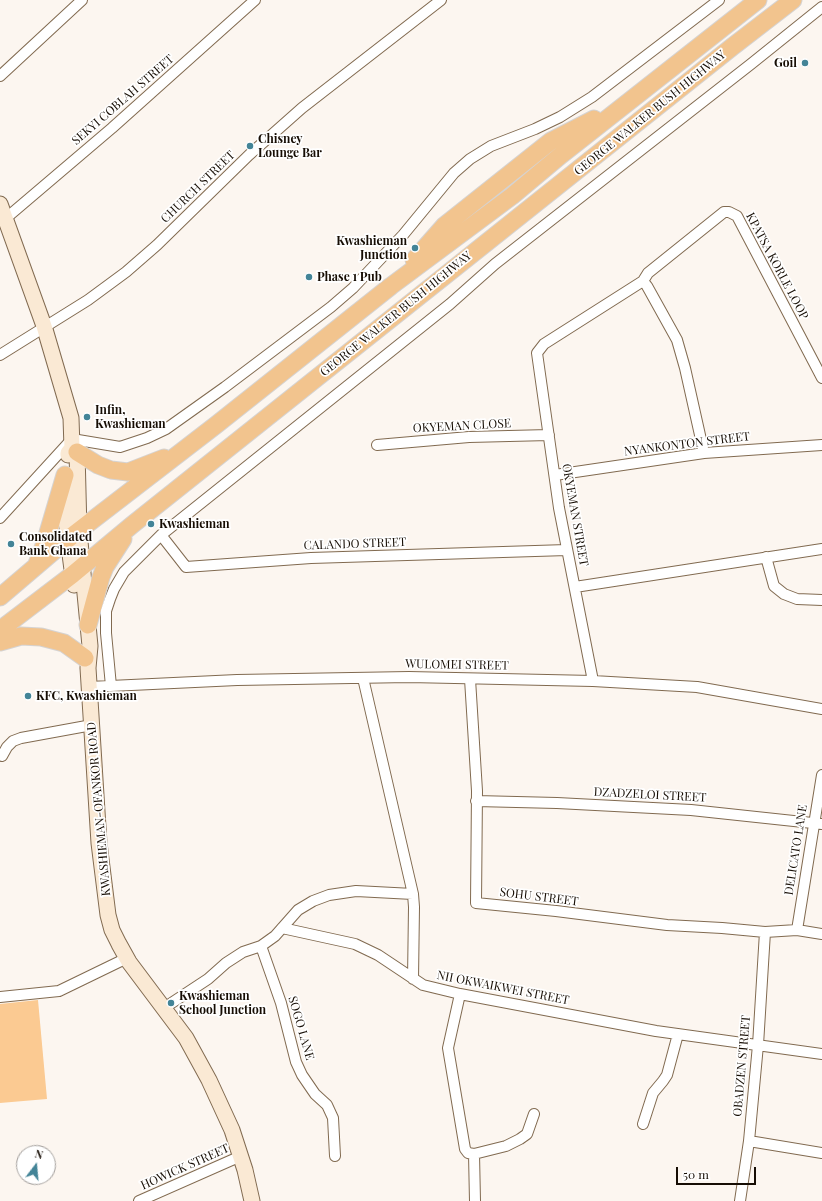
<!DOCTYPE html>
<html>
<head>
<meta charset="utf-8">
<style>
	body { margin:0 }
	#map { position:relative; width:822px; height:1201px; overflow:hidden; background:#fcf6f0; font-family:"Playfair Display",serif }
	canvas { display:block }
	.north { position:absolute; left:16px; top:1145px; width:40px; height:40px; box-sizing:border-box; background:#fff; border:1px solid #a29e9b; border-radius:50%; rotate:16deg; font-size:11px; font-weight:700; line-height:16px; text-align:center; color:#160d04 }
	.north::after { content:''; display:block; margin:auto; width:14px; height:18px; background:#438497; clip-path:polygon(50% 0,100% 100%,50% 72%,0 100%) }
	.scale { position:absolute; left:676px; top:1167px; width:80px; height:18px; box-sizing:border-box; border:2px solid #160d04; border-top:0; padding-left:5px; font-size:12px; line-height:14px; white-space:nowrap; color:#160d04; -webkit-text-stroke:3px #fff; paint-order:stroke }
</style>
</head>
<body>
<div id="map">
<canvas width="822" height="1201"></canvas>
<div class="north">N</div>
<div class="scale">50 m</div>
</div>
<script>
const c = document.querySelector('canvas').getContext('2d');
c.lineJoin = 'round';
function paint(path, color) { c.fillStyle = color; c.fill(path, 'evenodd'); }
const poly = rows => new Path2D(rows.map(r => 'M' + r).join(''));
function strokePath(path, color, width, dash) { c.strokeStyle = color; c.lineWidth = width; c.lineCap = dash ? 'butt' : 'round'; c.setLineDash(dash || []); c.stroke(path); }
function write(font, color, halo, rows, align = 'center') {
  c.font = font + ' "Playfair Display",serif'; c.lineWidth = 3.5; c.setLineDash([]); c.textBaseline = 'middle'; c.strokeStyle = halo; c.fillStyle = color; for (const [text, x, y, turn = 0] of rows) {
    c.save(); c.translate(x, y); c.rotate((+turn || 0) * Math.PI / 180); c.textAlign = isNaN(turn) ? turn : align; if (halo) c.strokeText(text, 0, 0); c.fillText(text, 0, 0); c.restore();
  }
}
paint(poly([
	[38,1000,47,1099,0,1103,0,1004]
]), '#fbca92');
const minor = poly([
	[0,76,82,0],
	[5,219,112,128,255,0],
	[643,281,647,286,677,340,685,368,704,453],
	[0,355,88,300,126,272,157,245,249,155,302,108,441,0],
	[377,445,469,437,549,435],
	[555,475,704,453,822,445],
	[0,518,72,439,120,447,147,438,166,429,225,387,331,307,353,288,403,235,454,173,470,159,491,146,535,129,560,117,592,97,719,0],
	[161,535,186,567,311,558,567,550],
	[766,557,774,586,784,594,797,599,822,600],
	[575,587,822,549],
	[363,678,413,894,414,907,413,979],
	[470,679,477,791,476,903,556,911,667,925,722,928,765,932,797,930,822,934],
	[593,681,559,508,537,353,544,344,643,281,648,273,724,212,729,212,737,216,822,378],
	[111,686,106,633,106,611,110,599,114,589,124,572,161,535,450,304,495,264,751,64,822,7],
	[89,687,237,680,409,677,593,681,697,687,822,709],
	[2,756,7,747,13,741,21,738,92,725],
	[476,801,557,803,691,810,822,824],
	[282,928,355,944,378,955,423,985,460,994,656,1031,822,1054],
	[797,930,822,775],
	[261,946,281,1003,296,1062,302,1075,315,1094,327,1105,333,1118,335,1156],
	[460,994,448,1048,465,1149,468,1153,474,1154,506,1146,520,1139,527,1134,534,1114],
	[0,997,59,991,127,958],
	[164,1008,208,979,226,963,243,952,261,946,275,936,298,910,313,901,329,895,356,891,413,894],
	[643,1124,653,1093,663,1081,667,1075,678,1034],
	[749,1141,822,1153],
	[474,1154,475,1201],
	[139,1201,241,1156],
	[740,1201,749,1141,758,1045,765,932]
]);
const secondary = poly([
	[0,204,44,326,71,418,72,448,68,453,68,455],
	[72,448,77,452,79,531,90,646,88,668,99,843,108,915,112,930,119,944,129,962,186,1038,209,1080,232,1130,245,1170,252,1201],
	[65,485,64,497,68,539,74,585]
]);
const trunk = poly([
	[414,260,444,226,551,141,594,119],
	[77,452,98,465,111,470,128,472,164,458],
	[37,564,45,543,65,475],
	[0,597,68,539,216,425,391,286,512,196,561,155,758,0],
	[88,625,101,577,105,567,123,539],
	[0,630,72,575,132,525,732,47,793,0],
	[0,642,21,636,41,637,64,643,85,658]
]);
strokePath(minor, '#816a50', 12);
strokePath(secondary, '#816a50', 17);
strokePath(trunk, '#d5d3d2', 19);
strokePath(minor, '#fff', 10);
strokePath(secondary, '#fae9d4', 15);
strokePath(trunk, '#f2c48e', 17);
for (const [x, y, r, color] of [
	[805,63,4,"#438497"],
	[250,146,4,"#438497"],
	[415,248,4,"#438497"],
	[309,277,4,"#438497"],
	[87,417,4,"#438497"],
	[151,524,4,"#438497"],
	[11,544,4,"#438497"],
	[28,696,4,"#438497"],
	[171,1003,4,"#438497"]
]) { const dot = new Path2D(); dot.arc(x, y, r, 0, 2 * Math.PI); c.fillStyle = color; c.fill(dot); strokePath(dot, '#fff', 1.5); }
write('bold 12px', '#160d04', '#fff', [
	["Goil",797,63,"right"],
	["Chisney",258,139],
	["Lounge Bar",258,153],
	["Kwashieman",407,241,"right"],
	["Junction",407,255,"right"],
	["Phase 1 Pub",317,277],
	["Infin,",95,410],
	["Kwashieman",95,424],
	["Kwashieman",159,524],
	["Consolidated",19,537],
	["Bank Ghana",19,551],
	["KFC, Kwashieman",36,696],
	["Kwashieman",179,996],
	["School Junction",179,1010]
], 'left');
write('12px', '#160d04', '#fff', [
	["SEKYI COBLAH STREET",123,100,-41],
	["GEORGE WALKER BUSH HIGHWAY",650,113,-39],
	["CHURCH STREET",198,187,-44],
	["KPATSA KORLE LOOP",777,266,62],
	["GEORGE WALKER BUSH HIGHWAY",396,314,-39],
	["OKYEMAN CLOSE",462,426,-3],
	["NYANKONTON STREET",687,444,-7],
	["OKYEMAN STREET",575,515,80],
	["CALANDO STREET",355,544,-2],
	["WULOMEI STREET",457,665,1],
	["DZADZELOI STREET",650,795,3],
	["KWASHIEMAN-OFANKOR ROAD",99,809,-95],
	["DELICATO LANE",796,850,-81],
	["SOHU STREET",539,897,7],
	["NII OKWAIKWEI STREET",503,988,11],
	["SOGO LANE",301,1028,74],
	["OBADZEN STREET",742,1066,-85],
	["HOWICK STREET",185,1167,-24]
]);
</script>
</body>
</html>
